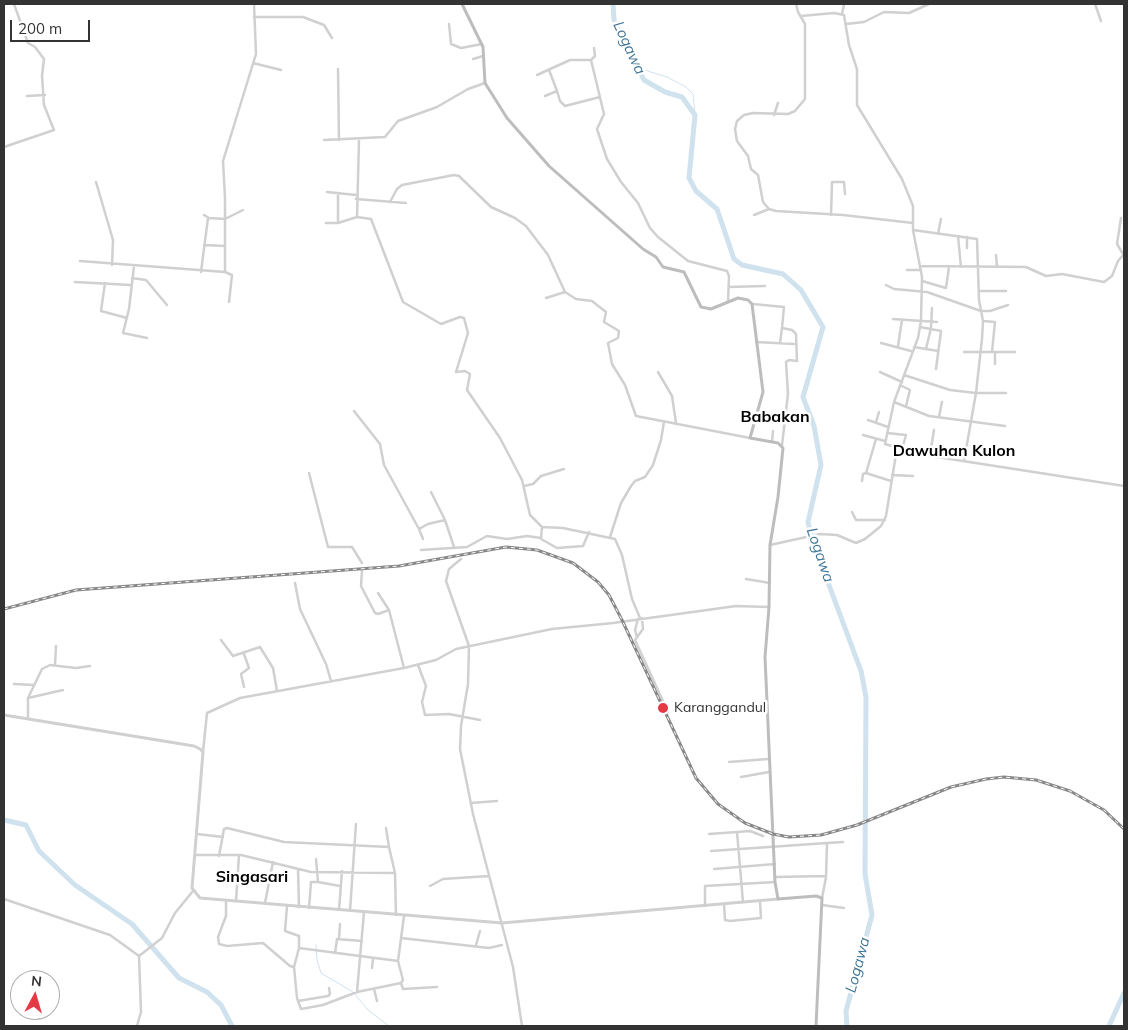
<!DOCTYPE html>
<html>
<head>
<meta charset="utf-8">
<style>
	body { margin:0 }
	#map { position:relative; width:1128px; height:1030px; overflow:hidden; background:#fff; font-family:Mulish,sans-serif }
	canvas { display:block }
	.frame { position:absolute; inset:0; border:5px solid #333; pointer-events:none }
	.north { position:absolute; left:10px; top:970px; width:50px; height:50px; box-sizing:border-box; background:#fff; border:1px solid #adadad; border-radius:50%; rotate:6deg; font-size:14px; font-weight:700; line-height:20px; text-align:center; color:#333 }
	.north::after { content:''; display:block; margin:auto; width:18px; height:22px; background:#e63946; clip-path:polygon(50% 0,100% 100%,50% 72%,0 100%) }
	.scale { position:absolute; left:10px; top:20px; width:80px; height:22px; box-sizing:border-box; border:2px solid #333; border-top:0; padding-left:6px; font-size:15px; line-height:18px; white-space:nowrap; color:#333; -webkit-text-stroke:4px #fff; paint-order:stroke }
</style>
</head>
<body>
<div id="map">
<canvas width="1128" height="1030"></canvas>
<div class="frame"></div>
<div class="north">N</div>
<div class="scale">200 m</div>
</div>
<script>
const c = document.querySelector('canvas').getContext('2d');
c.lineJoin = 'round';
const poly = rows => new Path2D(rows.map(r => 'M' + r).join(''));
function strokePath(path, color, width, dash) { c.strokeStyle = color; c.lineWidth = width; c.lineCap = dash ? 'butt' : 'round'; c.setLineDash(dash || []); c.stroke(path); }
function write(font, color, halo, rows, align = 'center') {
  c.font = font + ' Mulish,sans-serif'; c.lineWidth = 5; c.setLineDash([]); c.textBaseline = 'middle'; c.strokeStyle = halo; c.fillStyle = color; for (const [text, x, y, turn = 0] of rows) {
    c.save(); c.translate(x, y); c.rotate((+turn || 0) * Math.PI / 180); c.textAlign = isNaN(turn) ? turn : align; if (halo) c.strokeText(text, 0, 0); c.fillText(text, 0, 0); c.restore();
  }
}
strokePath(poly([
	[638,68,667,77,686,87,693,94,695,115],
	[316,945,317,960,321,973,353,992,368,1010,389,1026]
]), '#cfe2ee', 1);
strokePath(poly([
	[613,4,614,20,644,80,665,92,682,97,695,115,689,178,696,191,717,209,734,259,742,265,783,274,801,290,823,327,803,397,814,426,821,465,808,522,813,542,861,671,866,697,865,874,872,915,846,1011,847,1026],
	[4,820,26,825,39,851,75,885,132,924,179,978,207,992,221,1005,232,1026],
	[1109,1026,1124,993]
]), '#cfe2ee', 5);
strokePath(poly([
	[796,4,798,12,805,24,805,99,795,111,788,114,753,113,744,115,737,121,735,129,737,141,748,156,751,169,758,175,763,202,769,209,776,211,843,215,913,223],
	[1095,4,1101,21],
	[842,14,844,4],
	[801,16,834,13,844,15,849,45,857,69,857,105,902,179,913,206,913,230,922,277,921,321,918,338,894,402,885,444,924,455,1124,486],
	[254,17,303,17,324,25,332,38],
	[449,24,451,44,461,48,482,44],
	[846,24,864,22,884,12,909,13,929,4],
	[594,48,595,56,591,60,604,114,597,129,607,159,621,182,638,203,650,228,658,237,688,261,727,271,729,276,728,302],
	[473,59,483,56],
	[253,63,281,70],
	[338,69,339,140],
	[537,75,570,60,591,60],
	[557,91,560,101,565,106,600,97],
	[27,96,45,95],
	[545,96,557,91,549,70],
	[774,115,778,103],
	[324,140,385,137,398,121,437,107,468,89,485,83],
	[4,147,54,130,44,105,42,76,44,59,35,47,28,43,14,4],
	[96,182,113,240,112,265],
	[327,192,356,195],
	[338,193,338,223],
	[356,199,406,203],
	[390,202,397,189,402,185,454,175,459,176,491,207,515,218,526,226,548,255,565,292,576,299,592,301,606,312,604,322,619,331,618,338,608,343,612,364,625,385,636,416,750,438],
	[204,215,209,218,225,219,243,210],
	[754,215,769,209],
	[831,215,832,182,844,182,845,194],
	[357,217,359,140],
	[1121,218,1117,244,1123,254],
	[326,223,338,223,357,217,371,219,403,302,441,324,460,317,464,318,468,333,456,372,465,371,470,374,467,390,500,438,522,480,530,515,542,527,541,538,527,536,507,539,487,536,467,547,421,550],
	[913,230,977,239,979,300,983,321,982,339,976,393,964,461],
	[938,234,941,219],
	[958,236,961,267],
	[204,245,225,246],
	[967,248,967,237],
	[996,255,997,267],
	[80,261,225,272,225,198,223,161,256,54,254,4],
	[134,266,129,309,123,333,147,338],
	[920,266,1026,267,1046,276,1062,274,1104,282,1112,276,1118,261,1124,254],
	[907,270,921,270],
	[201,272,208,218],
	[225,272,232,275,229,302],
	[132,278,146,280,167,305],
	[922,281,946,288,949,267],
	[75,282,131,285],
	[105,283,101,311,127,318],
	[886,285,894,289,927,292,981,311,990,311,1008,305],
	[729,287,765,286],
	[979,291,1006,291],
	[546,298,565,292],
	[753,304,784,307,782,328,792,330,796,334,797,361,789,360,786,362,788,394,782,445],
	[893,319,937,322],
	[983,321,995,322,992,352],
	[920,327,941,331,936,369],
	[756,342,794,344],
	[780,343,782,328],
	[881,343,911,351],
	[898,346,902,320],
	[914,347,938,351],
	[926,349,931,328,932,308],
	[964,352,1015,352],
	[995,364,995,352],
	[658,372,672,396,676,423],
	[880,372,902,382],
	[904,375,950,390,976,393,1006,393],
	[900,385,910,390,906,406],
	[894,402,929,416,1005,426],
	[354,411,380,444,384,465,419,529,428,524,445,520],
	[939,417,942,402],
	[868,420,888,427],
	[876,422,879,412],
	[887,433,906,435,902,449],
	[863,435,885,441],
	[876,439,866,473,891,481],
	[772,442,773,431],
	[930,455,934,430],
	[309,473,328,547,352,547,362,563],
	[892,475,913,476],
	[862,481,863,474,866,473],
	[524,486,533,484,541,476,564,469],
	[431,492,445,520,454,547],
	[852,512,856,520,885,520],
	[542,527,563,528,615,539,622,555,632,599,640,618],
	[419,529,423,539],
	[610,537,621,503,631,486,635,481,645,477,653,465,661,440,664,422],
	[541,539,557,548,583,546,589,532],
	[770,545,820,534,837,535,856,543,865,539,881,526,886,516,897,448],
	[461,559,449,569,446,581,469,646,468,684,461,726,460,749,473,814,513,967,522,1026],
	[362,570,361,586,375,613,378,614,389,610],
	[746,579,770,583],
	[295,583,300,609,326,664,331,681],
	[378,593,389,610,404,668],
	[642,618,643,629,635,640,668,712],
	[637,637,635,630,638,619],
	[221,640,233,656,260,647,273,668,277,691],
	[244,654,249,668,241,674,244,687],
	[55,665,56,646],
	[418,665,426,686,422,702,425,715,449,714,480,720],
	[14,684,34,685],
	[28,698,63,690],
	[28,719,28,698,42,669,50,665,76,668,90,666],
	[203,752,207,713,240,698,404,668,436,660,456,649,552,629,613,623,736,606,769,607],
	[729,762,768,759],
	[741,777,769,772],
	[471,803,497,801],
	[386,828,389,847],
	[737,832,750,831,763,836],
	[197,834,223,837],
	[709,834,737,832,743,902],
	[827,843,843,842],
	[711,851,827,843,826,877,822,898],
	[195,855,241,855,311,872,395,873],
	[219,856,224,829,227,828,284,842,389,847,395,873,396,915],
	[316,859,318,882,340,886],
	[298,869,299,907],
	[714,869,775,864],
	[775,877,826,876],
	[430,886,443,879,489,876],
	[4,899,110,935,139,956],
	[226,900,226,916,218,937,219,944,227,946,263,943,290,966,294,967],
	[236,901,239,855],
	[265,903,273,862],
	[724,904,725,920,730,921,761,918,760,901],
	[822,905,844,908],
	[287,906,285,931,299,936,299,948,398,961],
	[705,906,705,886,775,882],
	[309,908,311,882,318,882],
	[339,910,342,871],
	[350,911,356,824],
	[339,938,340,924],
	[401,938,489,948,502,945],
	[476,945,480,931],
	[299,948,294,967,297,998,301,1009,323,1005,357,992,401,983,403,980,398,961,404,916],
	[335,953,337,939,362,941],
	[139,956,162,938,175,913,193,891],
	[372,968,373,958],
	[401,983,403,989,437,987],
	[374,989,377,1001],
	[357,992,364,912],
	[298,1001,328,996,330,994,329,988],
	[137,1026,141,1012,139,956]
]), '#d0d0d0', 2.5);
strokePath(poly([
	[4,715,194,746,200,749,203,752,192,888,200,898,502,923,778,899]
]), '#d0d0d0', 3);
strokePath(poly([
	[462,4,483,47,485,83,507,118,549,166,643,249,656,257,663,267,684,272,701,307,711,309,738,298,748,300,752,304,763,392,750,438,778,443,783,448,778,497,770,545,769,607,765,657,775,882,778,899,816,896,822,898,816,1026]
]), '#bdbdbd', 3);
const rail = poly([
	[4,609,76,590,399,566,506,547,537,550,573,563,598,582,609,595,622,620,696,778,718,804,745,823,773,834,789,837,821,835,857,825,951,787,986,779,1004,777,1036,780,1070,791,1104,810,1124,829]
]);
strokePath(rail, '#888', 3);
strokePath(rail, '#fff', 1, [4]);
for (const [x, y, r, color] of [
	[663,708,6,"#e63946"]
]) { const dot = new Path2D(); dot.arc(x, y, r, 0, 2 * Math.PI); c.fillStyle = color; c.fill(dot); strokePath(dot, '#fff', 2); }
write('14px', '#333', '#fff', [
	["Karanggandul",674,708]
], 'left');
write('italic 15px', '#3f7597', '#fff', [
	["Logawa",629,48,65],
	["Logawa",820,555,71],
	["Logawa",858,965,-75]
]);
write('bold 16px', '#000', '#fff', [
	["Babakan",775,417],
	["Dawuhan Kulon",954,451],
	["Singasari",252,877]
]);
</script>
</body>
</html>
